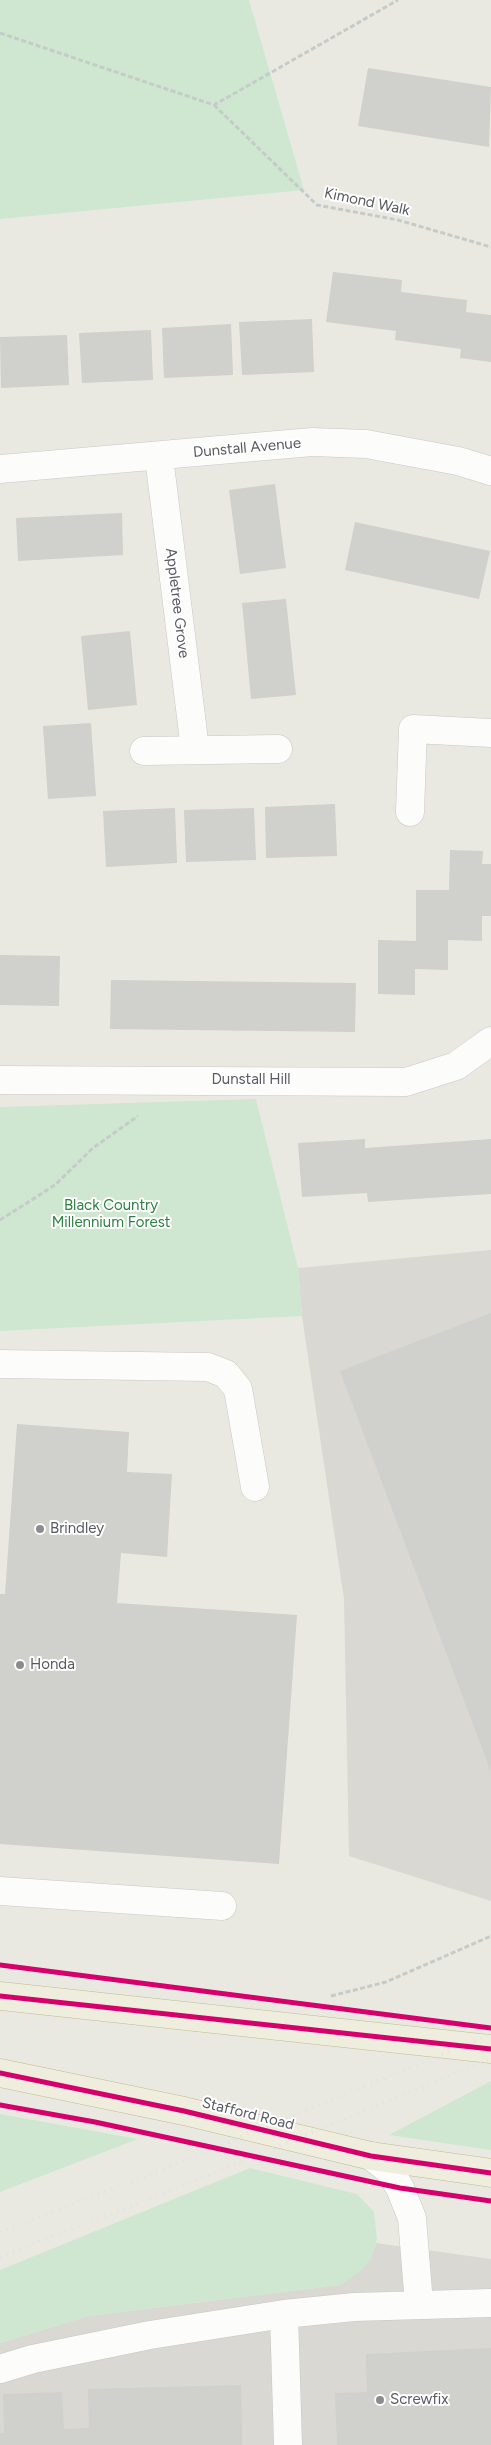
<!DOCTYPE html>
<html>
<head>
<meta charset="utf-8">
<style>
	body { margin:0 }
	canvas { display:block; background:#e9e9e2 }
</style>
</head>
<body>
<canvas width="491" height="2445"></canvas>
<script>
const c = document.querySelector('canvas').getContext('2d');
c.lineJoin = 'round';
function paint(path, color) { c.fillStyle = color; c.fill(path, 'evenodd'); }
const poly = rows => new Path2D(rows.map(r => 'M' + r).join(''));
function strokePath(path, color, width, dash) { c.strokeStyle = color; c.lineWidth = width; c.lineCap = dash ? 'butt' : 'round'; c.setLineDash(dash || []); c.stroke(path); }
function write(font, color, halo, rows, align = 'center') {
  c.font = font + ' Figtree,sans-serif'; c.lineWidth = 4; c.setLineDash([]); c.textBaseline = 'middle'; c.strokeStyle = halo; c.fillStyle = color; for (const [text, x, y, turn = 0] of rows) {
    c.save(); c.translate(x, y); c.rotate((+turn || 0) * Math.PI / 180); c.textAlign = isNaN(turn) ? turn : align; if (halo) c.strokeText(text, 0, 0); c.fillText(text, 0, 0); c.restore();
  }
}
paint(poly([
	[491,1250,491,1901,349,1856,344,1599,302,1316,298,1268],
	[376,2243,491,2259,491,2445,0,2445,0,2343,88,2316,340,2285,370,2260]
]), '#d9d8d2');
paint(poly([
	[0,0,249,0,304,190,0,219],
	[256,1099,298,1268,302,1316,0,1331,0,1107],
	[491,2081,491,2150,389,2135],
	[0,2114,138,2139,0,2192],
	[250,2168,357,2194,374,2212,377,2239,370,2260,360,2272,340,2285,88,2316,0,2343,0,2270]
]), '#cfe7d0');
paint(poly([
	[368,68,491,87,489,147,358,126],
	[333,272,402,280,401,292,467,300,466,312,491,315,491,362,460,358,461,349,395,340,396,331,326,322],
	[312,319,314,372,242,375,239,322],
	[231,324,233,375,164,378,162,328],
	[151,330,153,380,82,383,79,333],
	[67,335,69,385,1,388,0,337],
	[275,484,286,568,240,574,229,490],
	[122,513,123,555,18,561,16,518],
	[355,522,490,551,479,599,345,570],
	[286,599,296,695,251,699,242,603],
	[130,631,137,705,88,710,81,636],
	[91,723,96,796,48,799,43,726],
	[335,804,337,856,266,858,265,807],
	[175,808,177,863,106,867,103,811],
	[254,808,256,860,186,862,184,810],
	[450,850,483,851,482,864,491,864,491,916,482,916,482,941,448,940,448,970,415,969,415,995,378,994,378,940,416,941,416,890,449,890],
	[0,955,60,956,59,1006,0,1005],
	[111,980,356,983,355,1032,110,1029],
	[365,1139,365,1148,491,1139,491,1194,368,1202,367,1193,302,1197,298,1143],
	[491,1313,491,1772,340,1371],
	[17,1424,129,1432,127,1472,172,1474,167,1557,121,1553,117,1603,297,1615,279,1864,0,1844,0,1594,5,1594],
	[491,2348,491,2445,337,2445,335,2393,367,2392,366,2354],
	[241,2385,242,2445,0,2445,0,2433,4,2433,3,2394,62,2392,64,2429,89,2428,88,2389]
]), '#d0d0cc');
const minor = poly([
	[159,457,195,749],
	[0,469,312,442,366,444,458,461,491,471],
	[144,751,278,749],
	[410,812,413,729,491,733],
	[0,1080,406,1082,456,1066,491,1041],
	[0,1364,208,1367,226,1374,238,1389,255,1487],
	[0,1891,222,1906],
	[371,2156,389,2170,400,2188,412,2218,419,2304],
	[0,2369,33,2359,150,2335,284,2314],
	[288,2445,284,2314,354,2307,491,2303]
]);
const highway = poly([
	[0,1996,491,2049],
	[0,2073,184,2111,371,2156,491,2173]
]);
strokePath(minor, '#c7c7c6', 29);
strokePath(highway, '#c0bb90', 29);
strokePath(poly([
	[0,33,214,105,398,0],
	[214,105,317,205,398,220,491,247],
	[0,1220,55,1185,93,1148,138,1116],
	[331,1996,386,1982,491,1936]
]), '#c5cbc9', 3, [5, 2.5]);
strokePath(minor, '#fcfcfb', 28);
strokePath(highway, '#eeedde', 28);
strokePath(poly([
	[0,2232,136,2180,491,2034],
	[0,2257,144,2201,491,2059]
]), '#e2e3e2', 4, [1, 6]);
strokePath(poly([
	[0,1965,491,2028],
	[0,1996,491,2049],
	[0,2073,184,2111,371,2156,491,2173],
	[0,2105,95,2122,400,2188,491,2201]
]), '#d6006c', 5);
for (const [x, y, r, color] of [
	[40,1529,5,"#8b8c8e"],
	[20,1665,5,"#8b8c8e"],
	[380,2400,5,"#8b8c8e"]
]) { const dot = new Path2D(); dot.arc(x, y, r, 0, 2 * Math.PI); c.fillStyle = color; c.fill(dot); strokePath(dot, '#fff', 2); }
write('15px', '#585a61', '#fff', [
	["Kimond Walk",367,202,12],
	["Dunstall Avenue",247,448,-5],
	["Appletree Grove",177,603,83],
	["Dunstall Hill",251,1080],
	["Stafford Road",248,2114,14]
]);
write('15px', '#2e8242', '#fff', [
	["Black Country",111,1206],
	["Millennium Forest",111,1223]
]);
write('15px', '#585a61', '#fff', [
	["Brindley",50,1529],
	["Honda",30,1665],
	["Screwfix",390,2400]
], 'left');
</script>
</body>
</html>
